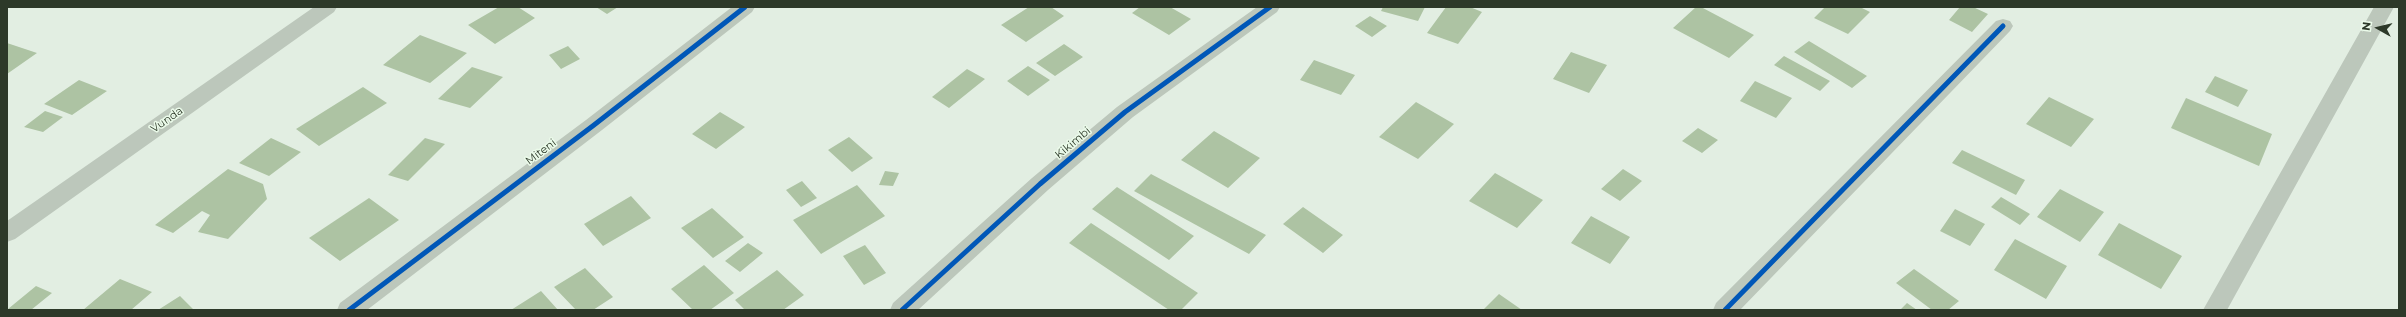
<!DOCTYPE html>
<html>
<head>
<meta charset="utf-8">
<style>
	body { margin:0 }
	#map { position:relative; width:2406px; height:317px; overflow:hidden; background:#e2eee2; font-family:Montserrat,sans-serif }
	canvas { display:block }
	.frame { position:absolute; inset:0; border:8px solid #2d3929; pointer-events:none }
	.north { position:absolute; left:2358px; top:8px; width:40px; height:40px; -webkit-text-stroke:3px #ebfbea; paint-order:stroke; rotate:278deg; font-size:11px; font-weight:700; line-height:16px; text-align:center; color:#2d3929 }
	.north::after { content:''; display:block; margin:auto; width:14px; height:18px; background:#2d3929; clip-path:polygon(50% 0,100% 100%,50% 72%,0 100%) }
</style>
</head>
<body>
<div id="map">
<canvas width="2406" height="317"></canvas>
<div class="frame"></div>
<div class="north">N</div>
</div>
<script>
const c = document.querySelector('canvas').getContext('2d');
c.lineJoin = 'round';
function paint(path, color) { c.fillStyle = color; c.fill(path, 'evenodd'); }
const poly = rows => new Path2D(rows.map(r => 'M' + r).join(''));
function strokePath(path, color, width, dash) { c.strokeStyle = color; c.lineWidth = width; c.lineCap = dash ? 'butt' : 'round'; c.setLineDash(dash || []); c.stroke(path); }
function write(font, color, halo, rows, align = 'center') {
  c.font = font + ' Montserrat,sans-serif'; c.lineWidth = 3; c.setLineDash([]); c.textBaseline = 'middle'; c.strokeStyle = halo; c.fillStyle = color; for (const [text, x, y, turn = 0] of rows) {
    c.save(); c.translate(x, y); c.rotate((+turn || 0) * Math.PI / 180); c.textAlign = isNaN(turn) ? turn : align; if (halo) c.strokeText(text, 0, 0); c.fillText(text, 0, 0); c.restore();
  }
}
paint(poly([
	[499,7,518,7,535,18,495,44,468,25],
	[596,7,618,7,607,14],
	[1029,7,1051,7,1064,16,1026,42,1001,25],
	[1140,7,1170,7,1191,19,1169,35,1132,13],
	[1383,7,1425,7,1418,21,1381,11],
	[1446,7,1470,7,1482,12,1458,44,1427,33],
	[1696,7,1701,7,1754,35,1729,58,1673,28],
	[1825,7,1860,7,1870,12,1848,34,1814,18],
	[1960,7,1973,7,1988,14,1972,32,1949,20],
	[1370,16,1387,26,1372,37,1355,26],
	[420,35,467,53,430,83,383,65],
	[1809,41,1867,76,1852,88,1794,52],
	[7,43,37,53,7,74],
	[1064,44,1083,57,1055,76,1036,63],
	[568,46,580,59,561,69,549,55],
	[1571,52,1607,65,1589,93,1553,79],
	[1784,56,1830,81,1820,91,1774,65],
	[1314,60,1355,75,1341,95,1300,80],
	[1028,66,1050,80,1028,96,1007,81],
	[472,67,503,77,470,108,438,99],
	[967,69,985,79,949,108,932,97],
	[2215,76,2248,90,2238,107,2205,92],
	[79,80,107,91,72,115,44,104],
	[1755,81,1792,98,1776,118,1740,101],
	[363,87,387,103,319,146,296,129],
	[2049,97,2094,119,2071,147,2026,124],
	[2186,98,2272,134,2259,166,2171,128],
	[1416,102,1454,124,1418,159,1379,137],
	[45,111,63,117,43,132,24,127],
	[720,112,745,127,716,149,692,134],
	[1698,128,1718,140,1702,153,1682,141],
	[1214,131,1260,158,1228,188,1181,160],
	[849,137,873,158,852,172,828,150],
	[271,138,301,152,269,176,239,163],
	[425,138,445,144,408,181,388,175],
	[1962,150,2025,180,2016,195,1952,163],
	[228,169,263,184,267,199,228,239,198,232,210,215,202,211,173,233,155,225],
	[1623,169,1642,181,1620,201,1601,189],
	[885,171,899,173,893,186,879,185],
	[1495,173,1543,200,1517,228,1469,201],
	[1151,174,1266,235,1249,254,1134,191],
	[802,181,817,198,801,207,786,190],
	[857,185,885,216,821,254,793,220],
	[1117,187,1194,236,1169,260,1092,209],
	[2060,189,2104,212,2080,242,2037,217],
	[631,196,651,218,603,246,584,224],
	[2001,197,2030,214,2020,225,1991,207],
	[369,198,399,220,340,261,309,238],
	[1303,207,1343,235,1323,253,1283,224],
	[712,208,744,237,713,258,681,228],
	[1955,209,1985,224,1970,246,1940,231],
	[1591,216,1630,237,1610,264,1571,243],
	[1091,223,1198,293,1181,310,1169,310,1069,243],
	[2119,223,2182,256,2161,289,2098,255],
	[2015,239,2067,266,2046,299,1994,270],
	[748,243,763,253,740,272,725,261],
	[865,245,886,273,864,285,843,256],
	[704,265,734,293,710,310,693,310,671,289],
	[585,268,613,297,593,310,576,310,554,287],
	[1914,269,1959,301,1948,310,1932,310,1896,283],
	[777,270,804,295,783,310,745,310,735,300],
	[120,279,152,292,131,310,83,310],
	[36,286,52,293,31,310,8,309],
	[541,291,558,310,511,310],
	[1499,294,1522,310,1483,310],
	[180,296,194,310,158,310],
	[1907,303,1917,310,1900,310]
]), '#adc3a3');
paint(poly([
	[314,7,337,7,334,12,15,239,7,242,7,221,314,7],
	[732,7,755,7,752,12,602,130,367,310,337,310,340,303,586,120,732,7],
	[1257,7,1280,7,1277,12,1133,117,1048,190,918,310,890,310,893,303,1032,178,1117,107,1257,7],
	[2374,7,2394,7,2227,310,2203,310,2374,7],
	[2003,19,2010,21,2013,26,2010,31,1740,310,1713,310,1716,303,1996,21,2003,19]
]), '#bcc7bb');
strokePath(poly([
	[349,310,594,125,745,7],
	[902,310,1040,184,1125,112,1270,7],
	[1725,310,2003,26]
]), '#0057b8', 5);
write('11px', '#2d3929', '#ebfbea', [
	["Vunda",167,120,-35],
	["Kikimbi",1073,143,-40],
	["Miteni",541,152,-37]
]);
</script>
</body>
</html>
